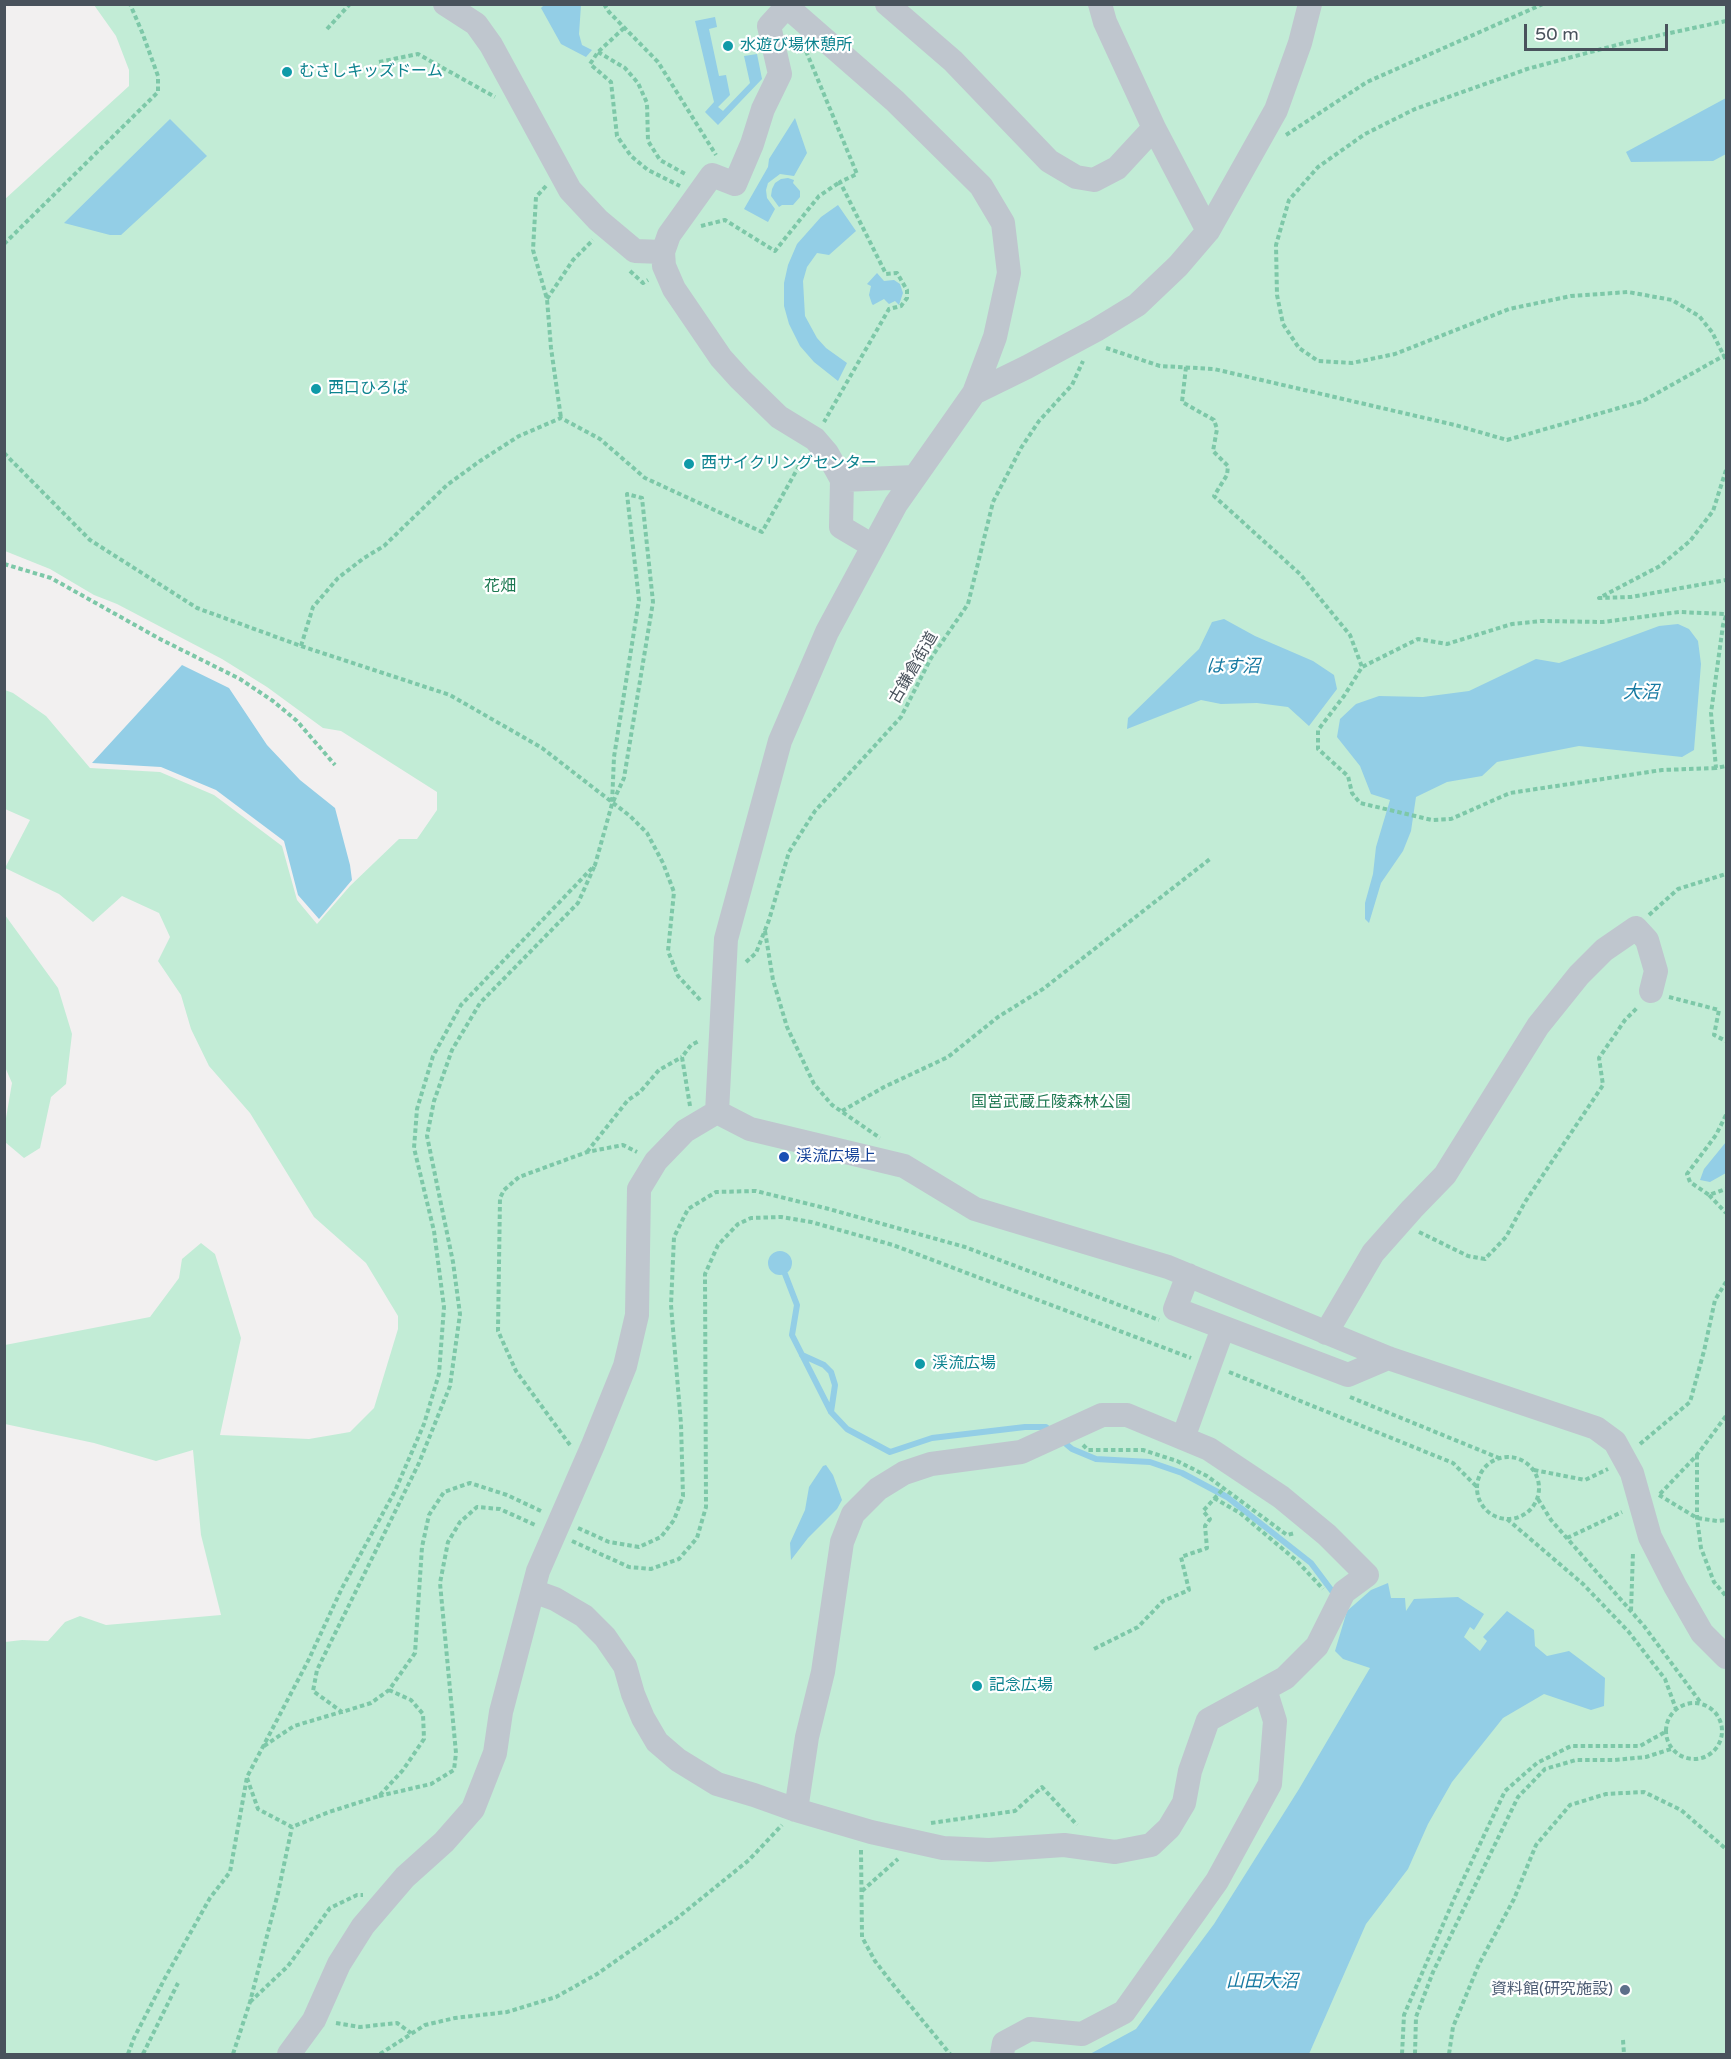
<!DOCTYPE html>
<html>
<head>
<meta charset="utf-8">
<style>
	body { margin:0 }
	#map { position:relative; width:1731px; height:2059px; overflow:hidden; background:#f2f0f0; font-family:"Varela Round",sans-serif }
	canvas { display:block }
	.frame { position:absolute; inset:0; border:6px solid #49525c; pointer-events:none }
	.scale { position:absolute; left:1524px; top:24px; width:144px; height:27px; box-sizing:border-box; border:3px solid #49525c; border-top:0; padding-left:8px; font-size:18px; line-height:21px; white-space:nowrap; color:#49525c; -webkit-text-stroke:4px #fff; paint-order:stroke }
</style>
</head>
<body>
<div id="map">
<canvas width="1731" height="2059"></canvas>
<div class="frame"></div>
<div class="scale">50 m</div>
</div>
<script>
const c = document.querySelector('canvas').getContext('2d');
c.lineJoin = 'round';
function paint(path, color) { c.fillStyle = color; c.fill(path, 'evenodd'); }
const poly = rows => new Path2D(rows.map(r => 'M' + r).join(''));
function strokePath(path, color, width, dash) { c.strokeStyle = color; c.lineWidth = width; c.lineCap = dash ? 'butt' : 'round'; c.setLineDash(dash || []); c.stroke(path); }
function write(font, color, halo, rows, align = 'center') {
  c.font = font + ' "Varela Round","Noto Sans JP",sans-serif'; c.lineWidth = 4.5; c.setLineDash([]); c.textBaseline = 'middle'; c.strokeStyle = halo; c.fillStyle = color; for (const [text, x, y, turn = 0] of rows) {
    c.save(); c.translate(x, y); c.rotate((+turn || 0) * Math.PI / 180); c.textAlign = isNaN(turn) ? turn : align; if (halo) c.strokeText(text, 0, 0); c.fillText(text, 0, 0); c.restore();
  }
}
paint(poly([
	[94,5,1726,5,1726,2054,5,2054,5,1642,22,1640,48,1641,65,1622,80,1616,106,1625,221,1615,201,1535,193,1450,156,1461,94,1443,5,1424,5,1345,150,1317,179,1278,182,1259,201,1243,215,1254,241,1338,220,1435,309,1439,350,1432,374,1408,398,1329,398,1316,366,1263,314,1217,250,1113,209,1066,191,1029,181,995,158,961,170,937,159,913,122,896,93,922,59,894,5,868,30,820,5,809,5,690,13,693,46,716,90,768,160,772,214,795,282,846,297,900,317,924,350,886,399,839,417,839,437,810,437,792,341,731,323,728,267,687,222,659,117,604,94,595,50,569,5,551,4,200,129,86,129,70,116,36],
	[5,915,58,988,72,1034,66,1084,51,1097,40,1148,24,1158,5,1142,5,1124,12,1083,5,1067]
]), '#c2ecd6');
paint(poly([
	[544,5,581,5,579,34,582,45,592,50,586,57,561,44,541,8],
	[715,17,717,27,709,29,719,76,726,75,730,95,718,107,723,111,750,83,744,56,757,54,762,79,718,125,705,112,714,102,695,21],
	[1726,98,1726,154,1713,161,1631,162,1626,152],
	[795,118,807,153,794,176,780,174,768,183,766,190,767,198,775,209,768,222,744,209,768,167,769,159],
	[170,119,207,156,121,235,110,235,64,223],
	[788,178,794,180,793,183,800,191,800,197,793,205,782,205,779,207,771,196,772,189,775,183,781,179],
	[838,205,856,231,829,255,817,253,807,267,803,281,805,316,817,338,826,348,847,363,838,381,814,362,800,346,789,324,784,306,784,283,788,265,797,244,821,217],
	[877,273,884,281,894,280,900,284,903,293,899,305,895,301,889,304,884,299,873,305,872,304,869,295,871,286,867,284],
	[1224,619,1255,636,1313,661,1334,675,1337,689,1309,726,1288,707,1257,703,1221,704,1201,700,1127,729,1128,718,1199,649,1212,622],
	[1678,624,1689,629,1698,641,1701,664,1694,750,1682,757,1579,746,1497,762,1482,776,1447,782,1416,797,1411,831,1403,851,1381,883,1369,923,1365,919,1365,903,1373,874,1376,847,1390,800,1371,794,1360,766,1337,737,1340,719,1356,704,1379,696,1423,697,1469,691,1536,659,1559,663,1659,626],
	[182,665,229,688,267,745,300,780,335,808,350,865,352,880,319,919,298,895,284,841,216,790,161,767,92,763],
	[1726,1142,1726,1173,1710,1182,1700,1180,1704,1169],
	'768 1263a12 12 0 1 1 24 0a12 12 0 1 1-24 0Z',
	[826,1465,833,1475,842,1500,837,1509,808,1538,791,1560,790,1543,805,1510,809,1487,823,1466],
	[1388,1583,1391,1598,1405,1598,1406,1611,1414,1599,1458,1597,1484,1614,1474,1630,1470,1627,1464,1637,1480,1651,1487,1641,1483,1637,1507,1611,1534,1630,1535,1646,1547,1656,1569,1651,1605,1678,1604,1706,1591,1710,1544,1694,1503,1718,1452,1782,1428,1824,1408,1869,1366,1924,1309,2054,1090,2054,1136,2029,1214,1924,1299,1789,1370,1668,1343,1659,1335,1651,1347,1611,1371,1590]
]), '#93cee6');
strokePath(poly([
	[785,1274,797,1305,792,1335,831,1412,847,1429,890,1452,932,1438,1025,1427,1046,1427,1051,1431],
	[802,1355,824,1365,831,1372,835,1385,831,1412],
	[1066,1444,1072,1449,1096,1459,1150,1462,1182,1473,1227,1497,1311,1563,1335,1595]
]), '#93cee6', 6);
strokePath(poly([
	[604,4,609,12,658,62,716,155],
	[1726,21,1628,42,1527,69,1415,109,1365,134,1318,167,1289,200,1276,245,1277,295,1283,324,1299,348,1318,361,1352,363,1395,354,1509,309,1571,296,1628,292,1672,300,1699,316,1712,332,1726,360],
	[624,28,598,52,590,64,611,82,617,136,631,156,648,170,680,186],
	[327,29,350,4],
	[806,51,857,174,840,182,886,274,897,273,907,290,907,298,901,306,889,309,824,422],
	[598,52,625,68,638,83,647,103,648,141,660,160,687,175],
	[379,62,418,54,495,97],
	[1286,135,1367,82,1543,4],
	[546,186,536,197,533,250,547,299,551,348,561,418],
	[701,226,725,220,775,251,819,196,840,182],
	[4,244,158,92,158,76,142,32,130,4],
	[630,271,643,283,648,280],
	[547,299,573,260,593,240],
	[1106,348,1160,366,1214,369,1455,425,1507,440,1643,401,1725,355],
	[1186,367,1182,402,1214,420,1217,429,1213,451,1228,466,1227,475,1214,496,1300,574,1350,635,1362,667],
	[4,453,90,540,197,608,301,646,450,695,542,748,630,816,647,833,663,863,674,892,668,951,678,976,702,1002],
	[1726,470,1713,511,1690,541,1660,566,1599,598,1631,597,1726,580],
	[4,564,51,578,160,639,240,679,273,701,297,721,335,765],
	[1726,616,1723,625,1711,713,1716,768,1726,766],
	[301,646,313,607,338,578,364,558,384,546,447,485,480,461,519,436,561,418,600,439,645,478,762,532,804,457],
	[1716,768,1662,770,1510,793,1451,819,1432,820,1360,803,1352,793,1348,776,1318,749,1318,730,1344,696,1362,667,1418,639,1447,644,1512,624,1541,621,1603,622,1679,612,1726,614],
	[1649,915,1678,889,1726,874],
	[765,931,773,980,787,1027,814,1084,832,1105,880,1138],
	[746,962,756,953,769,920,789,852,815,811,901,717,931,658,968,604,993,502,1021,448,1039,421,1072,385,1083,361],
	[1669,997,1719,1010,1714,1035,1726,1041],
	[690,1106,682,1057,691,1045,699,1041],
	[842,1111,884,1087,948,1057,998,1017,1043,989,1210,859],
	[1726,1115,1716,1135,1687,1174,1690,1182,1709,1195,1726,1189],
	[587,1152,628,1100,640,1092,659,1070,682,1057],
	[1709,1195,1726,1213],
	[1419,1232,1468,1256,1485,1259,1506,1237,1525,1202,1603,1085,1599,1058,1625,1020,1638,1007],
	[1229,1372,1453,1463,1477,1487],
	[1350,1397,1499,1458],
	[1640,1444,1690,1402,1704,1351,1715,1300,1726,1282],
	[570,1445,516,1371,498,1331,500,1198,504,1190,519,1177,587,1152,623,1145,637,1152],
	[1083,1445,1088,1450,1143,1450,1177,1461,1207,1476,1287,1535,1295,1533],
	[1697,1455,1697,1518,1701,1548,1714,1582,1726,1596],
	'1477 1488a31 31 0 1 1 62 0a31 31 0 1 1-62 0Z',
	[1534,1470,1585,1480,1608,1469],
	[1660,1494,1697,1455,1726,1416],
	[1659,1495,1697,1518,1717,1521,1726,1520],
	[1214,1498,1240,1513,1297,1561,1323,1589],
	[1538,1499,1551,1520,1644,1626,1701,1703],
	[541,1511,507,1495,470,1483,444,1492,429,1515,422,1547,415,1653,389,1690,371,1703,342,1712,313,1691,317,1670,419,1463,450,1386,460,1314,453,1262,427,1136,434,1101,452,1050,480,1003,578,903,595,865],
	[1507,1519,1583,1584,1628,1631,1665,1679,1676,1709],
	[578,1528,609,1542,639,1547,661,1537,674,1520,683,1496,681,1424,671,1305,674,1237,688,1209,716,1192,756,1191,829,1209,965,1247,1159,1320],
	[1567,1538,1622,1512],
	[572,1541,629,1567,651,1569,679,1559,697,1538,706,1507,705,1274,718,1245,738,1224,751,1218,781,1217,811,1222,893,1245,1191,1358],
	[1631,1611,1633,1552],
	[1094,1649,1138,1627,1163,1601,1189,1590,1181,1557,1207,1548,1205,1526,1210,1519,1203,1511,1224,1488],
	'1666 1731a28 28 0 1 1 56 0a28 28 0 1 1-56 0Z',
	[264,1746,294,1726,341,1712],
	[247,1778,258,1809,292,1827,329,1812,379,1796,403,1770,424,1739,423,1714,411,1700,389,1690],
	[379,1796,431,1784,454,1770,456,1753,440,1583,448,1542,460,1522,477,1507,500,1509,535,1525],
	[931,1823,1015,1811,1042,1787,1077,1825],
	[861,1850,862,1937,875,1961,891,1982,950,2054],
	[862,1891,898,1859],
	[250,2002,288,1966,330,1908,357,1895,363,1895],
	[336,2023,360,2027,397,2023,411,2033],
	[1623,2040,1624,2054],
	[128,2054,134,2038,165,1978,210,1898,230,1872,247,1777,308,1661,342,1588,395,1491,424,1424,439,1374,444,1307,434,1231,414,1148,417,1109,433,1056,461,1005,595,865,612,804,624,778,653,602,642,498,627,494,639,600,614,757,612,804],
	[143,2054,178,1983],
	[233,2054,250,2002,278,1893,292,1827],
	[380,2054,425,2025,455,2018,507,2012,556,1997,597,1974,676,1919,749,1860,782,1825],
	[1402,2054,1404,2015,1454,1899,1505,1791,1537,1763,1571,1746,1640,1746,1665,1732],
	[1415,2054,1416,2017,1433,1972,1518,1797,1545,1769,1576,1760,1615,1760,1646,1757,1671,1749],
	[1449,2054,1453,2027,1479,1964,1514,1899,1536,1845,1570,1805,1606,1794,1644,1792,1681,1810,1726,1849]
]), '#7dc8a8', 4, [4.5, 3]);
strokePath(poly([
	[445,4,476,24,491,45,570,190,598,220,635,251,663,252],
	[789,4,769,26,780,74,763,109,752,144,735,184,712,175,669,235,663,252,664,266,674,289,721,358,740,379,779,417,815,439,827,453,842,480,841,527,873,546],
	[887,4,953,61,1049,161,1076,177,1094,180,1117,168,1154,128],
	[1100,4,1105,22,1154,128,1208,231],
	[974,393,1027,367,1096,330,1137,305,1178,266,1208,231,1276,110,1300,43,1310,4],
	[842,480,915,477],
	[717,1112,726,939,780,741,827,632,896,504,974,393,995,337,1009,273,1003,223,981,186,895,101,784,4],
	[717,1112,750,1129,904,1166,975,1209,1168,1267,1388,1358,1596,1428,1615,1442,1632,1473,1650,1537,1675,1586,1702,1633,1726,1657],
	[1188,1275,1175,1309,1348,1375,1388,1358],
	[1326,1333,1373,1253,1412,1209,1445,1175,1538,1026,1579,975,1604,950,1636,928,1647,940,1656,971,1651,991],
	[1183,1438,1223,1328],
	[533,1591,555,1599,584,1616,605,1637,625,1666,633,1694,643,1718,657,1742,678,1760,717,1784,754,1795,796,1810,871,1832,943,1848,989,1850,1064,1845,1115,1852,1151,1845,1169,1828,1184,1803,1190,1771,1208,1720,1285,1678,1317,1646,1344,1592,1367,1575,1327,1535,1281,1497,1209,1449,1127,1415,1102,1415,1021,1452,931,1464,904,1473,878,1489,853,1514,842,1542,823,1672,807,1737,796,1810],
	[289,2054,314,2020,339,1964,363,1926,405,1877,444,1842,473,1809,495,1753,501,1712,538,1571,593,1445,625,1366,637,1315,639,1189,656,1161,685,1131,717,1112],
	[1002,2054,1004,2043,1030,2029,1082,2034,1124,2012,1217,1881,1270,1784,1275,1721,1265,1689]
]), '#bfc6ce', 24);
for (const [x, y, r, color] of [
	[728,46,6,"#0f9aa8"],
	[287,72,6,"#0f9aa8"],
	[316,389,6,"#0f9aa8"],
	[689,464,6,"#0f9aa8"],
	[784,1157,6,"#1a4fb4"],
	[920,1364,6,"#0f9aa8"],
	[977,1686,6,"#0f9aa8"],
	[1625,1990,6,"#5c6f8a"]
]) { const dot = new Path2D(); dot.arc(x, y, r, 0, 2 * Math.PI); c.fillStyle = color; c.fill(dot); strokePath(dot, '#fff', 2); }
write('16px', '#0d838f', '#fff', [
	["水遊び場休憩所",740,46],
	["むさしキッズドーム",299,72],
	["西口ひろば",328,389],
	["西サイクリングセンター",701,464],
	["渓流広場",932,1364],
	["記念広場",989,1686]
], 'left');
write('16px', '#1e7952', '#fff', [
	["花畑",500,587],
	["国営武蔵丘陵森林公園",1051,1103]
]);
write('16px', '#49525c', '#fff', [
	["古鎌倉街道",914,668,-60]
]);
write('16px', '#164399', '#fff', [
	["渓流広場上",796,1157]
], 'left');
write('16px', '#4e5e75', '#fff', [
	["資料館(研究施設)",1613,1990]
], 'right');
write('italic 18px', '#177aa2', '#fff', [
	["はす沼",1233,667],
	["大沼",1641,693],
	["山田大沼",1262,1982]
]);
</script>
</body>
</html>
